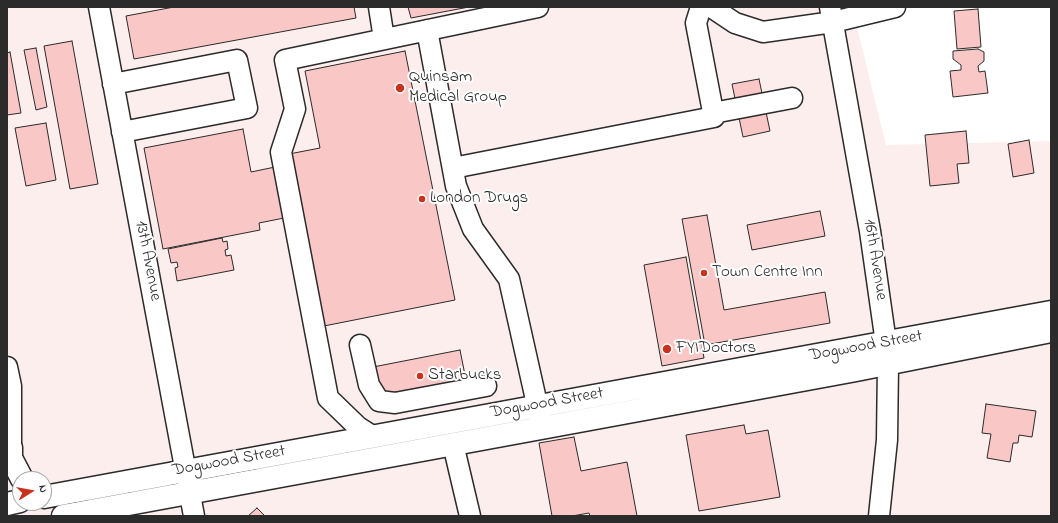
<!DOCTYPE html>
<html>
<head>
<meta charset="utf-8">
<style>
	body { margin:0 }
	#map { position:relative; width:1058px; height:523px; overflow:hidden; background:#fff; font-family:"Indie Flower",sans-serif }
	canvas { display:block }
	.frame { position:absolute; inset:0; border:8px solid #2b2b2b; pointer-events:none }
	.north { position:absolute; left:12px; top:471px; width:40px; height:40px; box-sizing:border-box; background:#fff; border:1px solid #aaa; border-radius:50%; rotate:79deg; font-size:11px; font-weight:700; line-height:16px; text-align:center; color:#2b2b2b }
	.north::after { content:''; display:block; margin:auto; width:14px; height:18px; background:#c8321e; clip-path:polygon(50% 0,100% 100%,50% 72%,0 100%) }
</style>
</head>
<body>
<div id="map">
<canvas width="1058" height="523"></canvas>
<div class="frame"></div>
<div class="north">N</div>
</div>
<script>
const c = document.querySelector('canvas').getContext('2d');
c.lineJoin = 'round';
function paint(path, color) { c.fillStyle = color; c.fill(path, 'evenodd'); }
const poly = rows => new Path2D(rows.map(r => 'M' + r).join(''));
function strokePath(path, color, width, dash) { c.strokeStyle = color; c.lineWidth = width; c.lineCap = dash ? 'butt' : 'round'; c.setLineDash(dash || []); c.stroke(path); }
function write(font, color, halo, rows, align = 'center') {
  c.font = font + ' "Indie Flower",sans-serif'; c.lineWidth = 4; c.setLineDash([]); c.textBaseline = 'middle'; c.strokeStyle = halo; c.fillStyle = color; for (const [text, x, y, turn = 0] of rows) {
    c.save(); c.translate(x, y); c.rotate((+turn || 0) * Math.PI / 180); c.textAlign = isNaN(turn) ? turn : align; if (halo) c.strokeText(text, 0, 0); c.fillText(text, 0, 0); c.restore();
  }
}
paint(poly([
	[7,7,852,7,886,145,1051,141,1051,516,7,516],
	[20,479,44,479,44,503,20,503]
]), '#fdeeee');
const building = poly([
	[174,7,354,7,356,18,134,59,126,16,174,7],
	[408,7,469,7,411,18,408,7],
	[978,9,981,47,957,49,954,11,978,9],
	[72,41,98,184,70,189,44,46,72,41],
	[36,48,47,107,36,110,24,50,36,48],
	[978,49,984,52,984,61,978,66,979,72,985,71,988,93,953,97,950,71,961,70,961,65,953,59,953,51,978,49],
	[405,51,455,300,324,326,289,154,320,148,305,71,405,51],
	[10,52,21,113,7,115,7,53,10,52],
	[759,79,770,131,743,137,732,84,759,79],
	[46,123,56,180,26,186,15,128,46,123],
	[243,129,251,172,275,167,284,218,259,223,260,230,163,249,144,148,243,129],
	[966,131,969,163,957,164,959,183,930,186,925,135,966,131],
	[1029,140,1034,173,1013,177,1008,144,1029,140],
	[820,211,825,236,752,250,747,225,820,211],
	[707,215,724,310,825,292,830,323,705,345,682,219,707,215],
	[222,238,223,242,227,241,228,249,225,250,226,256,231,255,234,270,177,281,175,268,178,267,177,262,171,263,168,249,222,238],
	[686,257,704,358,662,366,644,265,686,257],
	[460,350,467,385,392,400,368,368,460,350],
	[986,404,1036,411,1032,437,1019,435,1018,443,1013,443,1010,462,987,458,991,434,982,433,986,404],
	[744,425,746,434,768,430,780,497,699,511,686,435,744,425],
	[574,437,581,471,627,462,637,516,590,516,589,513,572,516,552,516,539,443,574,437],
	[257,508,265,516,248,516,257,508]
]);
paint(building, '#f9c8c6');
strokePath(building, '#2b2b2b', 1);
const minor = poly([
	[99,7,194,516],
	[379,7,384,39],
	[711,7,735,23,763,32,833,22,895,7],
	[830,7,870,231,886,343,888,364,887,440,879,516],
	[427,30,456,186,473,229,509,279,541,422],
	[113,84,237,60,247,108,122,132],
	[713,113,792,98],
	[453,168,714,117,696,23,701,7],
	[360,345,369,385,379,401,395,403,486,386],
	[7,367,11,386,11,448],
	[372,436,358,427,328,398,281,152,295,109,285,60,538,7],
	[453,444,470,516]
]);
const major = poly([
	[11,448,11,458,22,479],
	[44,497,1051,312],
	[7,504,20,501],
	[63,516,856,370,1051,331]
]);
strokePath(minor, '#2b2b2b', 23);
strokePath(major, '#2b2b2b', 25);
strokePath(minor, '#fff', 20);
strokePath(major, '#fff', 22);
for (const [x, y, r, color] of [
	[400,88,5,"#c8321e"],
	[422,199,4,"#c8321e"],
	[704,273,4,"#c8321e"],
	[667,349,5,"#c8321e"],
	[420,376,4,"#c8321e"]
]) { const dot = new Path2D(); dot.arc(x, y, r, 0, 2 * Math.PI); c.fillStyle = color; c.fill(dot); strokePath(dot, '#fff', 1.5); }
write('17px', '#2b2b2b', '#fff', [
	["Quinsam",409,78],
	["Medical Group",409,98],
	["London Drugs",430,199],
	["Town Centre Inn",712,273],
	["FYIDoctors",676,349],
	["Starbucks",428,376]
], 'left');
write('17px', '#2b2b2b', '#fff', [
	["16th Avenue",874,260,81],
	["13th Avenue",147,261,79],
	["Dogwood Street",866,347,-10],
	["Dogwood Street",547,404,-10],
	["Dogwood Street",229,462,-10]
]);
</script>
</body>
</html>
